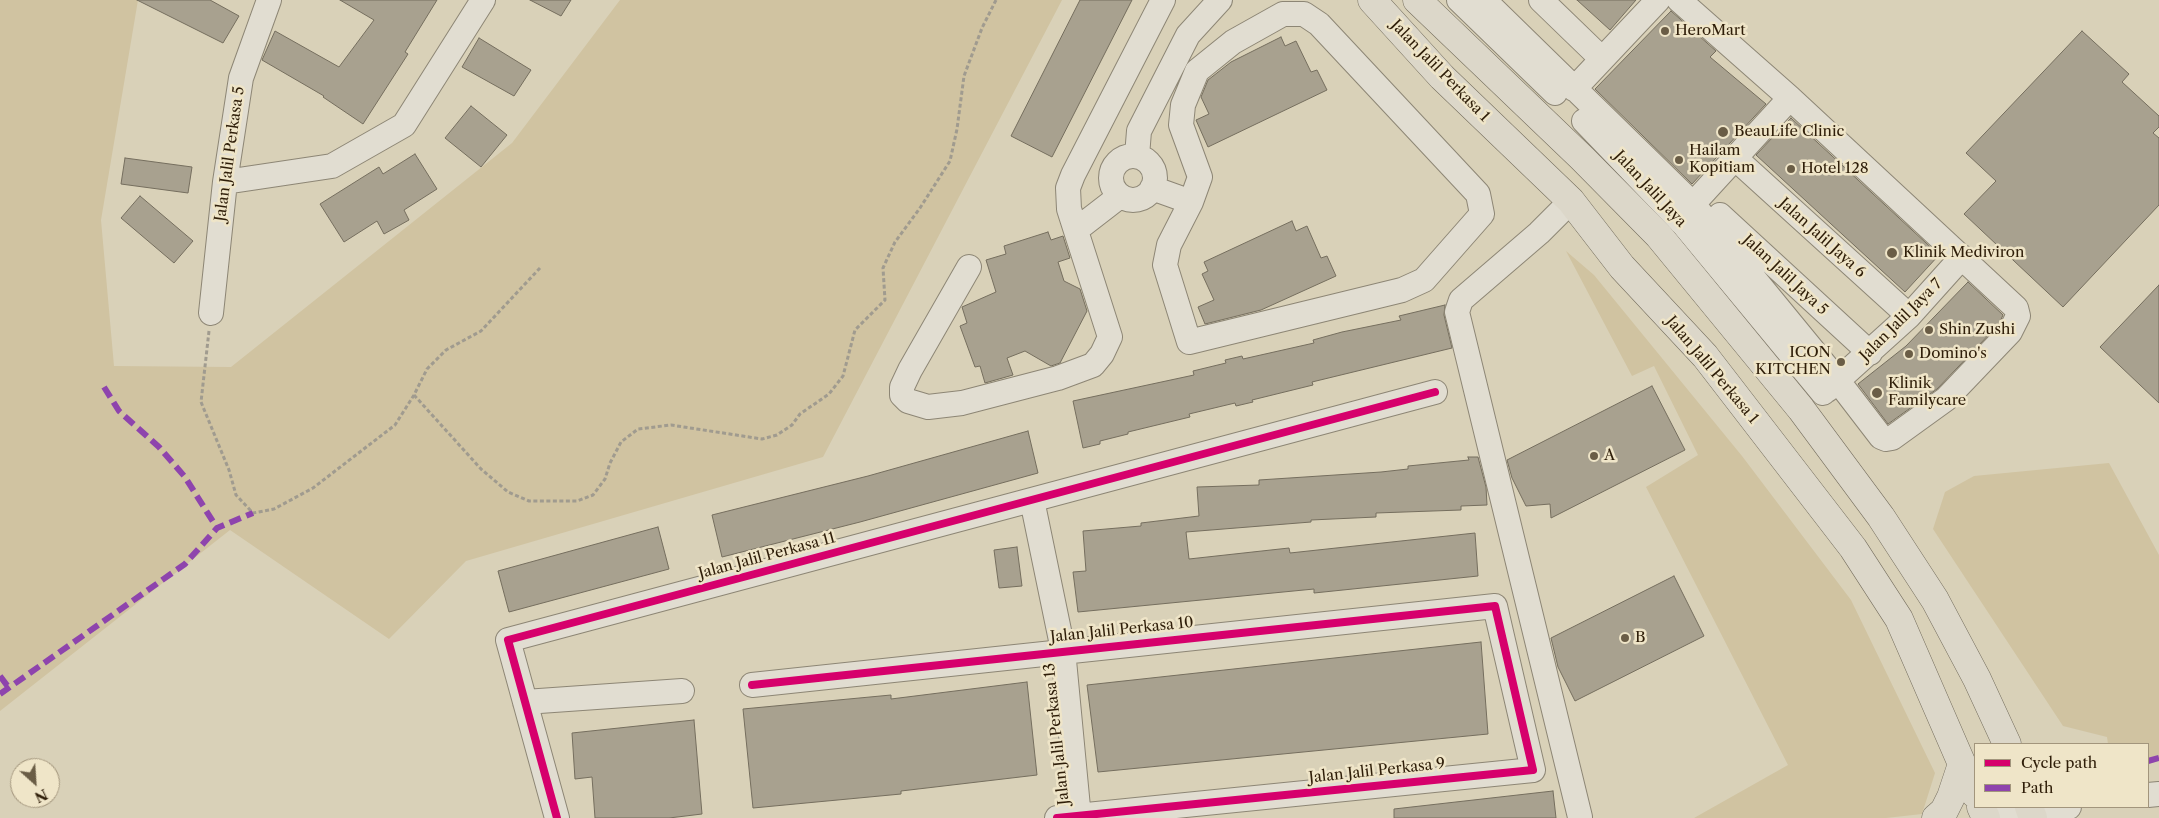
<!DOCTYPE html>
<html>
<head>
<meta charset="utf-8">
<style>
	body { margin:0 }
	#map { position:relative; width:2159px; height:818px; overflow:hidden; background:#d9d1b8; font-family:"Libre Caslon Text",serif }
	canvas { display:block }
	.legend { position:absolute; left:1974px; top:743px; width:175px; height:65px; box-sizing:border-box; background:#efe5c8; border:1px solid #a2957c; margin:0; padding:6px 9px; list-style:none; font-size:15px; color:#2f1e09 }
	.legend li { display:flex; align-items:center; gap:10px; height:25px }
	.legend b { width:25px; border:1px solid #a2957c }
	.north { position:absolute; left:10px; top:758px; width:50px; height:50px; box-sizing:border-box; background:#efe5c8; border:1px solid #a2957c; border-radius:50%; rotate:154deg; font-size:14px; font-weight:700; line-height:20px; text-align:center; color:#2f1e09 }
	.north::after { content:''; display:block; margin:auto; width:18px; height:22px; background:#6a5d46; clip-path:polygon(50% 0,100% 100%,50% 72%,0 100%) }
</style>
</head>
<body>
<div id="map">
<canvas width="2159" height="818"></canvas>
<ul class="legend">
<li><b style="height:6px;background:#d6006c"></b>Cycle path</li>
<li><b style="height:6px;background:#8e44ad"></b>Path</li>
</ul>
<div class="north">N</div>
</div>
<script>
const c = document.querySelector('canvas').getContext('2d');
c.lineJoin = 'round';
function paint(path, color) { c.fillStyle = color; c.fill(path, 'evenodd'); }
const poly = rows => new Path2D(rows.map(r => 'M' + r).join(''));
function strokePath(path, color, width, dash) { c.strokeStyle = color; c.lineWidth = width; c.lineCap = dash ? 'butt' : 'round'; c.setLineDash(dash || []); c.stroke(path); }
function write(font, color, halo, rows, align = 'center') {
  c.font = font + ' "Libre Caslon Text",serif'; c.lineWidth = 5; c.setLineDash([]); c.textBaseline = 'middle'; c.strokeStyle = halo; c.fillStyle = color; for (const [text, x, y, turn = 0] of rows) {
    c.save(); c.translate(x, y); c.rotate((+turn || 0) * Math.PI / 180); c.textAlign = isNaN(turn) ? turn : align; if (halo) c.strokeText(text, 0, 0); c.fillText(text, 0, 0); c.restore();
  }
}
paint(poly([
	[0,0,138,0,101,220,114,366,231,367,512,143,620,0,1062,0,823,457,466,561,389,639,230,530,0,711],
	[1566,251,1594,275,1742,456,1851,600,1935,773,1922,814,1886,818,1694,818,1788,765,1646,487,1698,455,1654,366,1632,376],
	[2109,463,2159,555,2159,761,2148,764,2148,744,2108,744,2107,737,2063,726,1933,529,1945,492,1974,476]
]), '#d0c3a1');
const building = poly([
	[137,0,210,0,239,16,223,43,137,0],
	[340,0,437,0,405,52,408,54,363,124,323,97,324,96,262,60,275,31,339,67,374,20,340,0],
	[530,0,571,0,561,16,530,0],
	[1080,0,1132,0,1052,157,1011,136,1080,0],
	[1577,0,1636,0,1610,30,1577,0],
	[1671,11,1716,51,1710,57,1766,104,1692,184,1595,89,1671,11],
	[2082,31,2129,74,2122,82,2159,116,2159,127,2153,133,2159,138,2159,205,2063,307,1964,214,1996,181,1966,153,2082,31],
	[1281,37,1285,46,1296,41,1311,72,1317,70,1327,90,1208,147,1196,120,1209,114,1201,97,1208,80,1231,62,1281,37],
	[479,38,531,70,514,96,462,67,479,38],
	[471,106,507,135,481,167,445,138,471,106],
	[1791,118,1939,255,1905,292,1756,155,1791,118],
	[415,154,437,189,404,210,409,220,384,234,377,221,344,242,320,204,379,167,383,174,415,154],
	[125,158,192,167,188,193,121,184,125,158],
	[140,196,193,241,174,263,121,218,140,196],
	[1292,221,1296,231,1307,226,1321,258,1327,256,1336,276,1261,310,1205,324,1198,307,1214,300,1202,274,1208,271,1204,262,1292,221],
	[1048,232,1051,240,1063,236,1070,258,1058,262,1064,281,1080,289,1087,311,1060,363,1051,366,1025,351,1007,358,1013,375,985,383,980,366,975,367,960,326,967,323,962,307,996,292,986,260,1006,254,1004,246,1048,232],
	[1968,282,2003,315,1999,324,1937,389,1888,424,1858,384,1906,346,1968,282],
	[2159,285,2159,403,2100,347,2159,285],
	[1445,305,1444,315,1452,348,1312,382,1313,385,1252,400,1253,402,1236,406,1235,403,1189,414,1190,417,1128,432,1128,434,1100,441,1100,444,1083,448,1073,401,1194,375,1193,371,1226,363,1225,360,1242,356,1243,359,1314,343,1313,340,1342,332,1401,320,1399,316,1445,305],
	[1652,386,1685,450,1551,518,1550,504,1526,506,1512,478,1507,460,1652,386],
	[1028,431,1038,473,860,522,722,557,712,515,868,476,1028,431],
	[1468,457,1478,457,1486,487,1487,505,1461,506,1461,510,1376,513,1376,517,1311,520,1311,522,1186,532,1189,559,1289,548,1290,553,1475,533,1478,576,1314,593,1314,589,1078,612,1073,572,1086,571,1083,531,1141,526,1141,523,1199,516,1197,487,1259,485,1259,480,1381,472,1408,469,1408,466,1469,460,1468,457],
	[658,527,669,569,509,612,498,571,658,527],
	[1017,547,1022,586,999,588,994,550,1017,547],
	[1674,576,1704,636,1575,701,1558,667,1551,638,1674,576],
	[1481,642,1488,734,1098,772,1087,685,1481,642],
	[1027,682,1037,775,901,791,901,794,753,808,743,709,891,695,891,699,1027,682],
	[694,720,702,814,669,818,595,818,592,777,575,779,572,733,694,720],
	[1553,791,1556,818,1394,818,1394,809,1553,791]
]);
paint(building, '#a8a18f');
strokePath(building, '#756e5e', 1);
const minor = poly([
	[1459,0,1555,93],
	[1484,0,1693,204,1838,381,1881,437,1886,439,1892,438,1946,399,2010,332,2018,316,2016,308,1790,98,1679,0],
	[1541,0,1602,59],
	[1283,14,1304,14,1319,24,1478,194,1482,214,1424,280,1402,290,1189,342,1165,265,1169,245,1191,202,1200,177,1181,125,1183,105,1197,71,1233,42,1283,14],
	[1574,89,1658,0],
	[1584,121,1685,226,1823,393],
	'1111 178a22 22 0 1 1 44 0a22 22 0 1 1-44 0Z',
	[1137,156,1139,131,1188,35,1220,0],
	[1736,159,1909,316],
	[225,182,332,166,404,125,483,0],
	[1152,188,1191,202],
	[1571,201,1539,233,1461,300,1457,312,1580,817],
	[1693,204,1790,98],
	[1720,215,1870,353],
	[1076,230,1120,196],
	[969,267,910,370,902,387,902,395,908,401,928,407,962,403,1058,378,1093,365,1102,354,1110,337,1069,209,1068,188,1073,175,1163,0],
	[211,313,225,182,241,78,269,0],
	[1827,390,1909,316,1962,257],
	[1032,500,1063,650,1079,818],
	[752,685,1495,606,1533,770,1057,818],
	[525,702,682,691],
	[2148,795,2159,794],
	[557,818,508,640,1435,392],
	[1996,818,2069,807]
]);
const major = poly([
	[1372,0,1442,77,1571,201,1622,267,1705,356,1853,548,1899,619,1975,794],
	[1417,0,1582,158,1659,236,1801,409,1881,517,1935,600,1977,679,2007,744],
	[1981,807,1986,818],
	[2029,807,2033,818],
	[1936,818,1944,811,1951,797,1962,764]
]);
strokePath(minor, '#8d8675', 26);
strokePath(major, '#756e5e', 29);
strokePath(poly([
	[209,331,201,402,229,470,236,495,253,513,274,509,313,488,395,425,414,395,427,369,446,350,481,331,540,268],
	[414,395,481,469,508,492,529,501,577,501,593,495,605,479,610,463,621,442,638,429,671,425,762,439,777,435,792,425,800,414,829,394,843,376,855,330,885,300,883,268,895,242,920,208,950,161,957,129,964,76,982,28,996,0]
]), '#a09b8f', 3, [4, 2.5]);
strokePath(minor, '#e1ddd1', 24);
strokePath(major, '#dcd7c9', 28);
strokePath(poly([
	[104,387,119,411,159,447,185,477,217,528],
	[0,676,9,688],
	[0,694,185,564,217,528,253,513],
	[2148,761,2159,758]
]), '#8e44ad', 6, [12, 6]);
strokePath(poly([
	[752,685,1495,606,1533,770,1057,818],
	[557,818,508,640,1435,392]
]), '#d6006c', 8);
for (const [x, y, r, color] of [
	[1665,31,5,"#6a5d46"],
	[1723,132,6,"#6a5d46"],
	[1679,160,5,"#6a5d46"],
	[1791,169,5,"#6a5d46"],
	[1892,253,6,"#6a5d46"],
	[1929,330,5,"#6a5d46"],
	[1909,354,5,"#6a5d46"],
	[1841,362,5,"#6a5d46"],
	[1877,393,6,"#6a5d46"],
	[1594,456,5,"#6a5d46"],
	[1625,638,5,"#6a5d46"]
]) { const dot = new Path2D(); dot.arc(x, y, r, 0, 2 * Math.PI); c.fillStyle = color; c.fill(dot); strokePath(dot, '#efe5c8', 2); }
write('15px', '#2f1e09', '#efe5c8', [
	["HeroMart",1675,31],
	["BeauLife Clinic",1734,132],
	["Hailam",1689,151],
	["Kopitiam",1689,168],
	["Hotel 128",1801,169],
	["Klinik Mediviron",1903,253],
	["Shin Zushi",1939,330],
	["ICON",1831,353,"right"],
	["KITCHEN",1831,370,"right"],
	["Domino's",1919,354],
	["Klinik",1888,384],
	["Familycare",1888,401],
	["A",1604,456],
	["B",1635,638]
], 'left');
write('15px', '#2f1e09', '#efe5c8', [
	["Jalan Jalil Perkasa 1",1440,71,46],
	["Jalan Jalil Perkasa 5",230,154,-82],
	["Jalan Jalil Jaya",1650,189,47],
	["Jalan Jalil Jaya 6",1822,238,42],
	["Jalan Jalil Jaya 5",1785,275,43],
	["Jalan Jalil Jaya 7",1901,320,-45],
	["Jalan Jalil Perkasa 1",1712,370,50],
	["Jalan Jalil Perkasa 11",767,556,-15],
	["Jalan Jalil Perkasa 10",1122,630,-6],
	["Jalan Jalil Perkasa 13",1057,734,-96],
	["Jalan Jalil Perkasa 9",1377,771,-6]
]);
</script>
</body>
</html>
